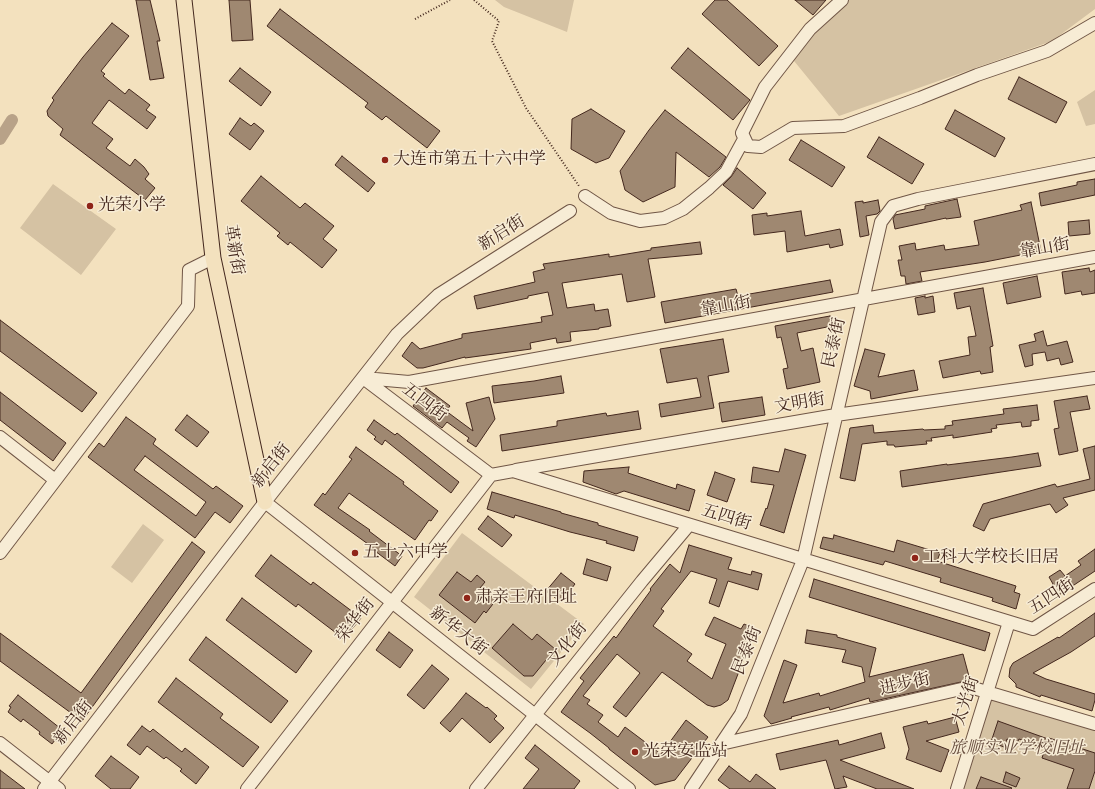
<!DOCTYPE html>
<html>
<head>
<meta charset="utf-8">
<style>
	body { margin:0 }
	canvas { display:block; background:#f3e1be }
</style>
</head>
<body>
<canvas width="1095" height="789"></canvas>
<script>
const c = document.querySelector('canvas').getContext('2d');
c.lineJoin = 'round';
function paint(path, color) { c.fillStyle = color; c.fill(path, 'evenodd'); }
const poly = rows => new Path2D(rows.map(r => 'M' + r).join(''));
function strokePath(path, color, width, dash) { c.strokeStyle = color; c.lineWidth = width; c.lineCap = dash ? 'butt' : 'round'; c.setLineDash(dash || []); c.stroke(path); }
function write(font, color, halo, rows, align = 'center') {
  c.font = font + ' Cardo,"Noto Serif SC",serif'; c.lineWidth = 3; c.setLineDash([]); c.textBaseline = 'middle'; c.strokeStyle = halo; c.fillStyle = color; for (const [text, x, y, turn = 0] of rows) {
    c.save(); c.translate(x, y); c.rotate((+turn || 0) * Math.PI / 180); c.textAlign = isNaN(turn) ? turn : align; if (halo) c.strokeText(text, 0, 0); c.fillText(text, 0, 0); c.restore();
  }
}
paint(poly([
	[495,0,574,0,567,32,504,7],
	[842,0,1095,0,1095,9,1052,41,839,116,790,56],
	[1095,90,1095,124,1086,126,1077,102],
	[53,184,116,229,81,275,20,228],
	[143,524,164,540,132,583,111,567],
	[462,533,584,624,531,689,414,597],
	[989,698,1095,731,1095,789,962,789]
]), '#d5c2a3');
strokePath(poly([
	[0,139,12,120]
]), '#b8a288', 12);
const building = poly([
	[136,0,150,0,160,41,157,41,164,78,150,80,136,0],
	[229,0,250,0,253,40,232,41,229,0],
	[715,0,727,0,778,46,759,66,702,14,715,0],
	[795,0,826,0,813,15,795,0],
	[280,9,440,131,427,148,386,116,382,120,365,107,368,103,267,26,280,9],
	[112,23,129,36,101,71,105,74,103,76,125,94,129,89,150,105,146,110,156,117,147,129,109,100,92,123,113,139,106,148,130,166,135,159,144,167,149,174,145,179,155,188,145,200,60,135,63,129,48,116,47,111,54,100,52,98,83,57,112,23],
	[688,48,750,100,733,120,671,68,688,48],
	[240,68,271,92,261,106,229,81,240,68],
	[1019,77,1067,102,1056,123,1008,99,1019,77],
	[591,109,625,131,609,158,596,163,571,149,572,119,591,109],
	[665,110,726,157,720,167,709,177,676,152,675,187,643,202,625,190,620,171,649,130,665,110],
	[955,110,1005,138,995,157,945,129,955,110],
	[240,118,251,126,254,123,264,131,250,150,229,134,240,118],
	[879,137,924,164,912,184,867,157,879,137],
	[801,140,845,167,832,187,789,160,801,140],
	[342,156,375,183,368,192,335,165,342,156],
	[737,168,766,193,753,209,723,185,731,177,737,168],
	[261,176,300,208,305,203,334,226,323,239,337,250,322,268,290,242,288,245,277,236,280,233,241,201,261,176],
	[1095,179,1095,195,1041,206,1039,193,1077,185,1077,182,1095,179],
	[957,199,961,217,946,219,946,218,895,229,893,219,895,215,925,209,925,206,957,199],
	[878,200,880,211,877,214,866,216,869,235,860,237,855,202,863,201,863,203,878,200],
	[1031,202,1041,251,985,262,920,272,922,281,906,284,905,276,901,276,898,260,902,260,899,246,915,243,916,250,944,245,945,250,979,245,974,221,1022,210,1020,205,1031,202],
	[801,211,805,236,840,229,843,245,830,248,829,244,787,252,785,231,754,235,752,215,767,213,767,216,801,211],
	[1089,220,1090,234,1069,236,1068,222,1089,220],
	[700,242,702,254,648,259,655,297,627,302,622,274,562,283,567,308,594,304,595,311,608,309,611,326,599,328,599,329,570,332,571,341,557,343,556,338,530,343,531,349,465,358,465,357,423,368,417,368,402,356,412,342,420,349,462,338,462,334,542,322,541,317,553,315,548,292,528,296,528,298,477,309,474,296,535,282,533,272,545,269,543,264,609,254,609,257,651,250,651,248,700,242],
	[1089,268,1090,272,1095,270,1095,293,1082,295,1081,291,1065,294,1062,272,1089,268],
	[1037,276,1041,297,1007,304,1003,283,1037,276],
	[830,280,833,292,665,323,661,302,736,289,738,296,830,280],
	[983,288,993,346,990,347,993,372,981,374,980,371,943,378,939,361,970,355,968,337,976,336,970,306,957,309,954,293,983,288],
	[925,296,925,298,933,296,935,312,918,315,915,298,925,296],
	[830,316,832,326,797,333,801,351,813,348,820,382,787,389,783,369,788,368,781,337,777,338,775,326,830,316],
	[0,320,97,393,82,412,0,351,0,320],
	[1043,331,1047,346,1067,341,1073,362,1061,365,1059,358,1047,361,1045,352,1032,354,1033,365,1025,367,1019,345,1036,341,1034,334,1043,331],
	[723,339,729,372,708,376,714,408,661,417,659,404,701,397,697,378,667,383,660,349,723,339],
	[865,349,885,354,878,377,914,370,918,390,871,399,870,391,854,386,865,349],
	[561,376,564,393,494,403,492,386,534,381,561,376],
	[426,388,450,406,446,411,473,431,466,403,489,397,495,419,476,447,467,441,469,438,447,422,442,428,413,406,426,388],
	[0,392,66,443,53,461,0,420,0,392],
	[1087,396,1090,409,1070,412,1078,451,1059,455,1054,429,1059,428,1054,401,1087,396],
	[762,397,765,415,722,422,719,403,762,397],
	[1037,405,1039,420,1031,421,1031,426,1022,427,1021,422,996,425,997,428,991,429,992,432,953,438,953,435,931,438,932,441,926,441,927,444,895,447,894,445,887,445,887,441,862,444,855,481,840,478,850,428,873,425,874,433,923,429,924,430,945,429,945,426,953,425,952,421,1004,414,1003,409,1037,405],
	[638,411,641,429,502,451,500,435,557,426,557,421,606,413,607,416,638,411],
	[187,415,209,432,197,447,175,430,187,415],
	[126,417,156,439,153,444,213,489,216,486,243,506,230,523,215,512,195,538,88,457,99,443,104,447,126,417],
	[145,456,206,502,196,516,134,470,145,456],
	[374,420,395,435,397,433,459,482,451,493,385,440,382,445,374,439,376,437,367,430,374,420],
	[1095,446,1095,490,1063,498,1068,505,1056,513,1050,504,990,519,984,531,973,526,983,504,1055,484,1057,487,1090,479,1083,449,1095,446],
	[356,447,404,482,403,484,438,511,431,521,429,520,415,540,349,493,338,508,370,530,369,531,402,556,395,566,367,545,368,544,314,505,323,493,325,495,352,459,349,457,356,447],
	[785,449,806,455,784,533,760,525,766,508,767,509,774,485,751,482,753,467,779,472,785,449],
	[1038,453,1041,466,902,487,900,471,947,464,947,465,1012,457,1038,453],
	[629,467,628,473,676,489,677,484,695,490,689,511,624,491,616,494,583,482,584,471,629,467],
	[715,472,735,479,727,502,707,495,715,472],
	[492,492,561,512,561,513,598,523,598,525,638,537,634,551,606,543,607,541,570,532,515,515,514,518,487,509,492,492],
	[488,516,512,535,502,547,478,529,488,516],
	[834,535,894,552,897,540,940,553,937,561,1016,586,1014,592,1020,594,1016,609,992,601,993,598,940,582,941,578,885,561,883,565,820,548,823,537,833,539,834,535],
	[192,542,205,552,82,721,0,661,0,633,81,693,192,542],
	[689,545,732,558,728,569,751,575,752,571,762,574,758,590,728,581,719,607,709,603,717,579,691,571,661,609,664,611,653,626,692,654,687,661,712,679,726,644,705,635,714,617,741,629,744,624,757,630,746,653,728,700,721,705,714,707,707,705,662,672,626,717,613,707,640,673,617,654,583,696,590,700,587,704,603,715,598,722,618,737,625,727,661,754,686,720,708,737,675,780,655,785,609,749,609,748,590,733,561,712,584,681,580,678,614,636,616,638,651,590,650,589,670,564,680,573,689,545],
	[1095,549,1095,571,1059,595,1052,585,1053,584,1049,577,1060,570,1065,576,1081,565,1078,561,1095,549],
	[271,555,311,585,313,582,361,618,344,639,298,604,296,607,255,576,271,555],
	[587,559,611,567,607,581,583,574,587,559],
	[457,572,471,582,477,575,485,582,480,588,496,600,486,613,484,611,475,623,439,595,457,572],
	[561,573,575,584,561,602,546,591,561,573],
	[814,579,990,633,985,651,809,597,814,579],
	[242,598,312,651,296,673,226,620,242,598],
	[1095,613,1095,636,1071,652,1033,673,1046,679,1095,694,1095,700,1092,711,1041,695,1040,697,1016,687,1016,684,1009,677,1010,668,1013,663,1058,637,1059,638,1095,613],
	[513,624,532,640,537,634,555,649,533,676,524,676,492,648,513,624],
	[807,630,837,635,837,637,876,648,869,677,963,654,970,680,870,702,869,698,830,710,829,707,791,717,792,718,771,724,764,716,784,660,797,665,783,703,819,693,820,696,865,682,862,667,842,662,846,650,805,643,807,630],
	[389,632,413,650,400,668,376,650,389,632],
	[206,637,288,701,271,723,189,660,206,637],
	[432,665,449,679,424,709,407,695,432,665],
	[176,678,223,714,220,718,259,747,243,767,158,702,176,678],
	[466,693,486,708,487,707,497,716,494,719,504,728,490,743,462,718,450,732,440,723,451,711,466,693],
	[18,695,65,732,57,742,55,740,52,744,39,734,40,732,23,719,21,722,8,712,11,707,9,706,18,695],
	[955,717,959,732,926,741,949,750,941,772,906,759,909,749,903,727,927,721,928,724,955,717],
	[998,721,1048,739,1049,738,1095,753,1095,771,1089,789,1067,789,1074,769,1042,758,1045,749,1019,739,1017,743,1007,739,1004,747,991,742,998,721],
	[142,726,150,732,153,729,182,752,185,748,209,767,196,784,180,771,182,769,166,757,164,759,147,746,140,755,127,745,142,726],
	[881,733,885,748,840,760,914,789,877,789,843,776,847,787,835,789,826,760,780,770,776,754,838,740,839,745,881,733],
	[535,745,580,781,574,789,523,789,539,769,525,758,535,745],
	[111,756,139,777,130,789,111,789,95,776,111,756],
	[729,766,750,782,756,774,776,789,730,789,718,780,729,766],
	[0,770,25,789,0,789,0,770],
	[1006,772,1020,778,1016,787,1003,782,1006,772],
	[981,777,1012,788,1011,789,976,789,981,777]
]);
paint(building, '#9f8871');
strokePath(building, '#44281e', 1);
const minor = poly([
	[842,0,810,29,765,87,742,133,748,146,761,147,793,128,844,126,920,98,977,75,1047,51,1095,23],
	[585,196,611,213,640,221,664,218,683,209,709,188,726,172,744,139],
	[363,378,491,475,513,471,1033,629,1095,589],
	[364,378,409,382,1095,257],
	[0,437,55,480],
	[516,470,836,415,1095,378],
	[265,502,629,789],
	[0,553,188,306,189,270,213,258],
	[0,743,59,789],
	[721,744,970,687,1095,724],
	[44,789,265,502,397,334,438,295,570,211],
	[247,789,491,475],
	[476,789,642,581,689,525],
	[691,789,741,714,803,560,881,222,893,206,918,199,1095,164],
	[957,789,1009,622]
]);
const major = poly([
	[184,0,213,258,265,502]
]);
strokePath(minor, '#705646', 14);
strokePath(major, '#44281e', 17);
strokePath(poly([
	[474,0,499,21,492,41,526,108,579,186],
	[415,19,450,0]
]), '#44281e', 2, [1, 2]);
strokePath(minor, '#f7ecd5', 12);
strokePath(major, '#f3e1be', 15);
for (const [x, y, r, color] of [
	[385,160,4,"#8f2418"],
	[90,206,4,"#8f2418"],
	[355,553,4,"#8f2418"],
	[915,558,4,"#8f2418"],
	[467,598,4,"#8f2418"],
	[635,752,4,"#8f2418"]
]) { const dot = new Path2D(); dot.arc(x, y, r, 0, 2 * Math.PI); c.fillStyle = color; c.fill(dot); strokePath(dot, '#f7ecd5', 1.5); }
write('17px', '#44281e', '#f7ecd5', [
	["大连市第五十六中学",393,160],
	["光荣小学",98,206],
	["五十六中学",363,553],
	["工科大学校长旧居",923,558],
	["肃亲王府旧址",475,598],
	["光荣安监站",643,752]
], 'left');
write('17px', '#44281e', '#f7ecd5', [
	["新启街",502,234,-32],
	["靠山街",1045,249,-10],
	["革新街",233,250,81],
	["靠山街",726,307,-10],
	["民泰街",835,343,-77],
	["五四街",424,403,37],
	["文明街",800,404,-10],
	["新启街",272,466,-52],
	["五四街",726,518,17],
	["五四街",1052,597,-33],
	["荣华街",356,621,-52],
	["新华大街",458,632,38],
	["文化街",568,645,-51],
	["民泰街",748,651,-68],
	["进步街",905,685,-13],
	["太光街",967,701,-72],
	["新启街",74,723,-52]
]);
write('italic 17px', '#684e3f', '#f7ecd5', [
	["旅顺实业学校旧址",1017,749]
]);
</script>
</body>
</html>
